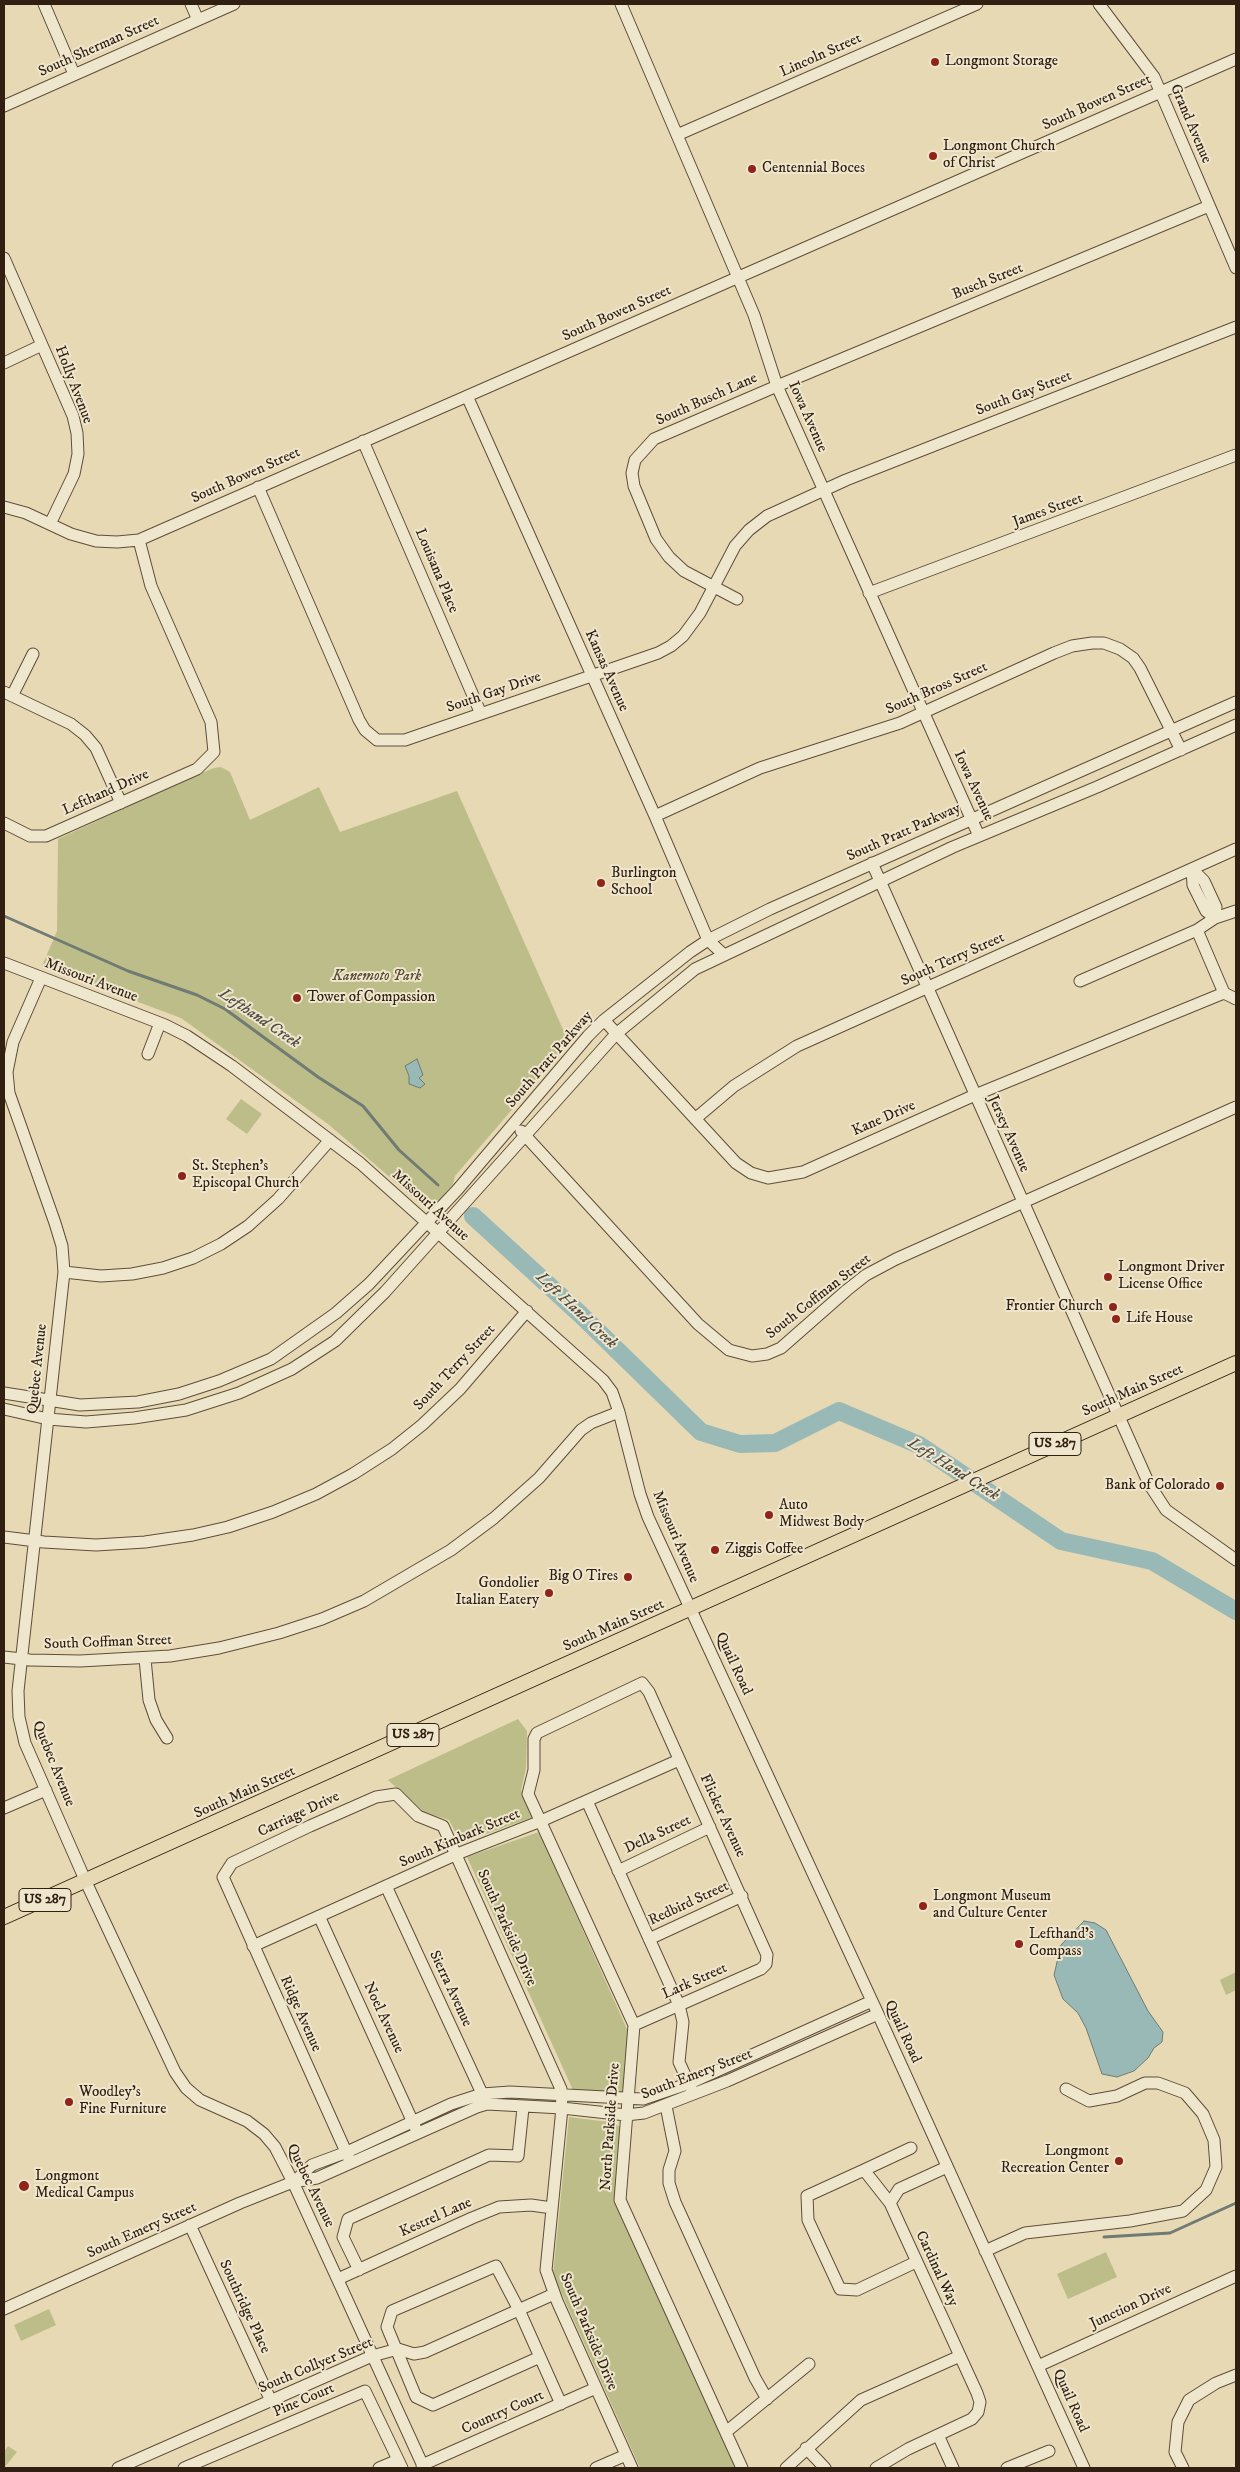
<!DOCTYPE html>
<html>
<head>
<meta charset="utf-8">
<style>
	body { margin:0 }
	#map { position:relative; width:1240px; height:2472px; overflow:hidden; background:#e7d9b4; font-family:"IM FELL DW Pica",serif }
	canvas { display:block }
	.frame { position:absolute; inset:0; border:5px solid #311f11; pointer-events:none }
</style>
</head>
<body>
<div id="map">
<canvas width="1240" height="2472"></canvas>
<div class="frame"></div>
</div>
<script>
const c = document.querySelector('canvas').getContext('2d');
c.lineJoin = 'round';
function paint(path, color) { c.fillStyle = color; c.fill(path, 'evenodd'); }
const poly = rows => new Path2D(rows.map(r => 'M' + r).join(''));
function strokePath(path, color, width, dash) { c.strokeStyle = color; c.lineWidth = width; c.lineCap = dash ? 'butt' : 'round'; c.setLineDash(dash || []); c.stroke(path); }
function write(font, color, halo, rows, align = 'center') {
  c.font = font + ' "IM FELL DW Pica",serif'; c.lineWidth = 4; c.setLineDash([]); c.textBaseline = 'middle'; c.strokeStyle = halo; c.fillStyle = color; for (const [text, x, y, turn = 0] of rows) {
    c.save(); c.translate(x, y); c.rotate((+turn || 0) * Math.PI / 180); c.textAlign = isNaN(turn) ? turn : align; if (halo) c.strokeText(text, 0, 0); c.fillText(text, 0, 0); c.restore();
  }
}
paint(poly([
	[221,767,230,772,250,820,319,787,340,832,457,791,569,1043,455,1176,453,1184,441,1198,430,1206,422,1205,328,1124,181,1018,42,966,57,931,58,839,194,776,214,768],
	[241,1099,262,1114,247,1134,226,1119],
	[518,1719,527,1731,526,1768,521,1790,533,1817,461,1843,449,1820,423,1812,388,1780],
	[539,1832,630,2036,622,2095,573,2090,467,1857],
	[1236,1972,1236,1990,1226,1995,1220,1980],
	[569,2117,609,2122,621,2127,616,2190,738,2468,640,2468,553,2274],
	[1106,2252,1117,2277,1068,2299,1057,2274],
	[49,2309,56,2325,21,2341,14,2325],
	[8,2446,17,2452,4,2468,4,2452]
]), '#bcbd88');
const water = poly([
	[417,1059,423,1075,419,1078,425,1084,420,1088,409,1084,409,1076,405,1066,417,1059],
	[1084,1921,1095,1923,1106,1930,1148,2011,1163,2032,1162,2042,1154,2048,1148,2058,1134,2071,1117,2077,1102,2074,1086,2028,1078,2013,1063,1999,1054,1975,1061,1945,1084,1921]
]);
paint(water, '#99b9b6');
strokePath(water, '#6f7b74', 1);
strokePath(poly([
	[4,916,128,971,197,995,225,1009,318,1077,363,1106,399,1150,438,1185],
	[1104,2237,1170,2233,1236,2203]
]), '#6f7b74', 3);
strokePath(poly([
	[473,1216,580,1314,701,1432,740,1444,775,1443,839,1411,919,1445,1061,1541,1152,1561,1236,1611]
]), '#99b9b6', 18);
const minor = poly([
	[44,4,74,74],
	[191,4,198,20],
	[621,4,754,315,777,386,979,836],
	[1099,4,1154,77,1236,268],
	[4,106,234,4],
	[677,135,977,4],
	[4,258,73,416,77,433,78,454,74,474,50,524],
	[4,363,42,345],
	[467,396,655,816,708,940,723,954],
	[363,441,481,714],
	[258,487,359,720,365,730,377,740,405,740,658,653,671,646,683,636,700,613,735,546,749,530,767,516,846,480,1236,327],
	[4,507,26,513,71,534,96,541,117,542,139,540,1236,59],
	[869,593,1236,455],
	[737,599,684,571,669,557,656,539,634,486,632,473,635,460,654,439,777,386,1209,206],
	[4,692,71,724,85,735,96,748,121,803],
	[12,696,33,654],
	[655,816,760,768,900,723,1054,653,1072,646,1092,643,1104,643,1120,649,1133,658,1140,668,1181,750],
	[4,823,30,836,46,836,197,769,214,752,211,722,151,586,139,540],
	[872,863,1149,1484,1166,1510,1236,1560],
	[1192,869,1204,881,1216,907,1215,918,1206,911,1193,885,1192,869],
	[1197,930,1224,993,1236,999],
	[4,963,165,1025,187,1036,232,1066,360,1163,603,1380,612,1392,619,1412,640,1494,648,1517,878,2014,1084,2468],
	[41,978,13,1042,7,1072,9,1093,55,1223,62,1246,64,1272,18,1691,19,1717,25,1743,86,1882,175,2072,186,2088,200,2100,247,2121,264,2134,275,2147,293,2182,424,2468],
	[1080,981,1197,930,1215,918,1236,911],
	[604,1020,736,1163,751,1173,768,1178,803,1172,975,1095,1224,993],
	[148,1054,160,1023],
	[695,1119,734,1086,797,1046,1236,849],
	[521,1131,698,1324,729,1350,752,1356,767,1354,781,1348,847,1290,866,1275,896,1259,1236,1107],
	[64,1272,101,1276,132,1274,163,1268,193,1258,221,1244,248,1226,278,1199,330,1140],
	[4,1393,80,1405,138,1402,179,1394,219,1381,271,1359,336,1313,369,1284,458,1189,588,1036,604,1020,690,952,708,940,770,909,1236,702],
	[4,1409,48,1419,86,1422,134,1418,186,1410,239,1393,292,1369,335,1341,385,1292,616,1034,695,969,953,847,1097,787,1236,725],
	[4,1537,44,1542,96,1545,145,1542,193,1535,228,1527,273,1512,316,1494,353,1474,392,1449,422,1425,460,1389,527,1311],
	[4,1657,30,1660,80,1661,170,1656,219,1648,279,1633,322,1619,364,1601,451,1550,494,1518,539,1478,581,1430,591,1423,619,1412],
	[145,1659,149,1700,156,1720,167,1738],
	[587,1801,679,2005,683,2022,679,2062,691,2088],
	[4,1808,46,1790],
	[618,1871,710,1827],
	[386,1886,485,2100],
	[319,1916,416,2129],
	[649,1939,742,1896],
	[253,1946,457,1854,541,1821,679,1760],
	[634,2025,761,1969,766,1964,767,1955,649,1692,642,1683,537,1733,534,1739,534,1770,528,1794,634,2025,620,2200,742,2468],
	[666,2106,675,2151,669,2170,669,2183,675,2202,755,2378,767,2399],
	[351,2163,223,1877,232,1863,310,1826,376,1797,396,1794,418,1816,443,1826,561,2089,562,2108,546,2270,557,2301,632,2468],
	[864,2170,911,2148],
	[295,2181,312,2165,347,2152,451,2104,482,2094,510,2092,643,2099,690,2083,872,2001],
	[890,2203,864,2170,807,2196,808,2220,840,2289,857,2290,916,2262],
	[190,2225,271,2401],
	[985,2251,1025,2233,1130,2221,1183,2211,1206,2190,1216,2167,1214,2140,1203,2114,1185,2093,1158,2083,1145,2083,1117,2096,1089,2101,1066,2089],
	[359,2270,343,2237,348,2219,489,2155,518,2156,523,2108],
	[338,2279,472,2218,499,2207,531,2205,552,2208],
	[4,2309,240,2203,293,2182,317,2178,477,2107,487,2104,562,2108,626,2115,644,2113,727,2081,878,2014],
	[540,2357,433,2405,416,2397,387,2327,392,2311,496,2266,519,2310,561,2404],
	[1038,2366,1236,2276],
	[726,2432,809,2364],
	[938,2435,953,2468],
	[806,2448,825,2468],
	[422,2465,596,2388],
	[118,2468,372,2356,398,2349,414,2354,425,2352,554,2294],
	[184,2468,365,2391,402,2468],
	[379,2468,398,2460],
	[596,2468,626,2455],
	[786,2468,861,2400,960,2356],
	[876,2468,908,2449,972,2419,978,2412,980,2402,977,2393,890,2203,899,2189,947,2167],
	[1007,2468,1049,2451],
	[1183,2468,1175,2452,1178,2422,1189,2400,1216,2383,1236,2375]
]);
const major = poly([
	[4,1917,1236,1363]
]);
strokePath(minor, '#5e4e3a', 13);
strokePath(major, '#311f11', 16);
strokePath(minor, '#efe6ce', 11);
strokePath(major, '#e7d9b4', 14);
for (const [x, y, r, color] of [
	[935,62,5,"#8f2418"],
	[933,156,5,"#8f2418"],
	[752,169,5,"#8f2418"],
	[601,883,5,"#8f2418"],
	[297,998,5,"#8f2418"],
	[182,1176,5,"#8f2418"],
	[1108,1277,5,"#8f2418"],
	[1113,1307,5,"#8f2418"],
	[1116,1319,5,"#8f2418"],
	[1220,1486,5,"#8f2418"],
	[769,1515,5,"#8f2418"],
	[715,1550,5,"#8f2418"],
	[628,1577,5,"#8f2418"],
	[549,1593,5,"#8f2418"],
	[923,1906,5,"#8f2418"],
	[1019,1944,5,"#8f2418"],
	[69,2102,5,"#8f2418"],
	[1119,2161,5,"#8f2418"],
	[24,2186,6,"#8f2418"]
]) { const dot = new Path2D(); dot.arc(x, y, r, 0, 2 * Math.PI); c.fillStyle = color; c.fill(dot); strokePath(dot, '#efe6ce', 2); }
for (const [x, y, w] of [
	[1055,1444,52],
	[413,1735,52],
	[45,1900,52]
]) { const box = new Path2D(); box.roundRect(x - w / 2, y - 11.5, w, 23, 4); c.fillStyle = '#efe6ce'; c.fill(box); strokePath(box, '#311f11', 1); }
write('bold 14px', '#311f11', null, [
	["US 287",1055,1444],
	["US 287",413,1735],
	["US 287",45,1900]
]);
write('15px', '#311f11', '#efe6ce', [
	["South Sherman Street",99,47,-24],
	["Lincoln Street",821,56,-24],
	["South Bowen Street",1097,103,-24],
	["Grand Avenue",1190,124,67],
	["Busch Street",988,282,-22],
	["South Bowen Street",617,314,-24],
	["Holly Avenue",73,385,69],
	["South Gay Street",1024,394,-21],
	["South Busch Lane",707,400,-24],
	["Iowa Avenue",807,417,66],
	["South Bowen Street",246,476,-24],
	["James Street",1048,511,-20],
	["Louisana Place",436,571,67],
	["Kansas Avenue",606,671,66],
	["South Bross Street",937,689,-24],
	["South Gay Drive",494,693,-19],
	["Iowa Avenue",973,786,65],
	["Lefthand Drive",106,793,-24],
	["South Pratt Parkway",904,833,-24],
	["South Terry Street",953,960,-24],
	["Missouri Avenue",91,981,21],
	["South Pratt Parkway",550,1060,-49],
	["Kane Drive",884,1119,-24],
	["Jersey Avenue",1008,1134,66],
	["Missouri Avenue",430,1206,42],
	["South Coffman Street",819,1297,-38],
	["South Terry Street",455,1368,-47],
	["Quebec Avenue",38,1369,-84],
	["South Main Street",1133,1391,-24],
	["Missouri Avenue",675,1537,67],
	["South Main Street",614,1626,-24],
	["South Coffman Street",108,1643,-2],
	["Quail Road",733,1664,65],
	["Quebec Avenue",53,1764,68],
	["South Main Street",245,1793,-24],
	["Carriage Drive",299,1815,-25],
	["Flicker Avenue",722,1816,65],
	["Della Street",658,1835,-25],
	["South Kimbark Street",460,1839,-23],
	["Redbird Street",689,1904,-25],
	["South Parkside Drive",506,1928,66],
	["Lark Street",695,1982,-24],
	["Sierra Avenue",450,1989,65],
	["Ridge Avenue",300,2014,66],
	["Noel Avenue",383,2018,65],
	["Quail Road",902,2032,65],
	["South Emery Street",697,2075,-21],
	["North Parkside Drive",611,2127,-86],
	["Quebec Avenue",310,2186,64],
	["Kestrel Lane",436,2218,-24],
	["South Emery Street",142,2231,-24],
	["Cardinal Way",936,2269,65],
	["Southridge Place",244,2307,65],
	["Junction Drive",1131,2307,-25],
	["South Parkside Drive",588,2332,67],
	["South Collyer Street",316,2366,-23],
	["Pine Court",304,2401,-23],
	["Quail Road",1070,2401,66],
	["Country Court",503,2413,-24]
]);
write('15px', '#311f11', '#efe6ce', [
	["Longmont Storage",945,62],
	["Longmont Church",943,147],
	["of Christ",943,164],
	["Centennial Boces",762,169],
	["Burlington",611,874],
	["School",611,891],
	["Tower of Compassion",307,998],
	["St. Stephen's",192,1167],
	["Episcopal Church",192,1184],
	["Longmont Driver",1118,1268],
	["License Office",1118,1285],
	["Frontier Church",1103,1307,"right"],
	["Life House",1126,1319],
	["Bank of Colorado",1210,1486,"right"],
	["Auto",779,1506],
	["Midwest Body",779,1523],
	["Ziggis Coffee",725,1550],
	["Big O Tires",618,1577,"right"],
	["Gondolier",539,1584,"right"],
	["Italian Eatery",539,1601,"right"],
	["Longmont Museum",933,1897],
	["and Culture Center",933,1914],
	["Lefthand's",1029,1935],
	["Compass",1029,1952],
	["Woodley's",79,2093],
	["Fine Furniture",79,2110],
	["Longmont",1109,2152,"right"],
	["Recreation Center",1109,2169,"right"],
	["Longmont",35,2177],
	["Medical Campus",35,2194]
], 'left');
write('italic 15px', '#5b4e35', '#efe6ce', [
	["Kanemoto Park",377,977]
]);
write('italic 16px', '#504d43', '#efe6ce', [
	["Lefthand Creek",259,1019,34],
	["Left Hand Creek",576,1311,43],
	["Left Hand Creek",953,1470,32]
]);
</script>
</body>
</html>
